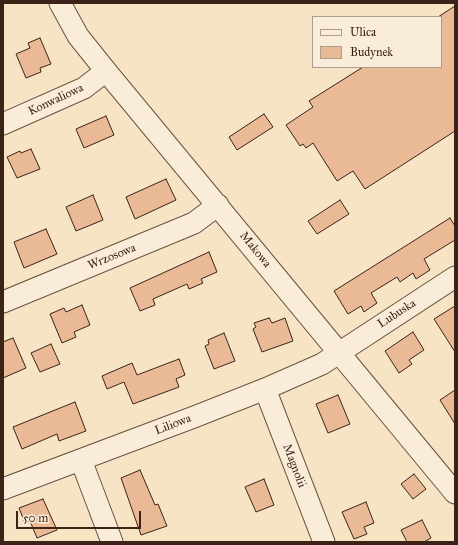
<!DOCTYPE html>
<html>
<head>
<meta charset="utf-8">
<style>
	body { margin:0 }
	#map { position:relative; width:458px; height:545px; overflow:hidden; background:#f6e4c4; font-family:"IM FELL Great Primer",serif }
	canvas { display:block }
	.frame { position:absolute; inset:0; border:4px solid #3c2318; pointer-events:none }
	.legend { position:absolute; left:312px; top:16px; width:130px; height:52px; box-sizing:border-box; background:#f9edd9; border:1px solid #ad9c8c; margin:0; padding:5px 7px; list-style:none; font-size:12px; color:#3c2318 }
	.legend li { display:flex; align-items:center; gap:8px; height:20px }
	.legend b { width:20px; border:1px solid #ad9c8c }
	.scale { position:absolute; left:16px; top:511px; width:125px; height:18px; box-sizing:border-box; border:2px solid #3c2318; border-top:0; padding-left:5px; font-size:12px; line-height:14px; white-space:nowrap; color:#3c2318; -webkit-text-stroke:3px #f9edd9; paint-order:stroke }
</style>
</head>
<body>
<div id="map">
<canvas width="458" height="545"></canvas>
<div class="frame"></div>
<ul class="legend">
<li><b style="height:5px;background:#f9edd9"></b>Ulica</li>
<li><b style="height:11px;background:#eab995"></b>Budynek</li>
</ul>
<div class="scale">50 m</div>
</div>
<script>
const c = document.querySelector('canvas').getContext('2d');
c.lineJoin = 'round';
function paint(path, color) { c.fillStyle = color; c.fill(path, 'evenodd'); }
const poly = rows => new Path2D(rows.map(r => 'M' + r).join(''));
function strokePath(path, color, width, dash) { c.strokeStyle = color; c.lineWidth = width; c.lineCap = dash ? 'butt' : 'round'; c.setLineDash(dash || []); c.stroke(path); }
function write(font, color, halo, rows, align = 'center') {
  c.font = font + ' "IM FELL Great Primer",serif'; c.lineWidth = 3.5; c.setLineDash([]); c.textBaseline = 'middle'; c.strokeStyle = halo; c.fillStyle = color; for (const [text, x, y, turn = 0] of rows) {
    c.save(); c.translate(x, y); c.rotate((+turn || 0) * Math.PI / 180); c.textAlign = isNaN(turn) ? turn : align; if (halo) c.strokeText(text, 0, 0); c.fillText(text, 0, 0); c.restore();
  }
}
const building = poly([
	[455,6,455,131,365,189,353,171,337,181,313,143,306,148,303,144,300,146,286,125,313,107,309,101,363,67,441,67,441,17,438,17,455,6],
	[40,38,51,64,40,68,41,72,26,78,16,54,30,48,28,43,40,38],
	[264,114,273,127,237,150,229,137,264,114],
	[106,116,114,135,84,148,76,129,106,116],
	[31,149,40,169,17,178,7,157,20,151,21,153,31,149],
	[166,179,176,200,135,219,126,197,166,179],
	[93,195,103,220,76,231,66,207,93,195],
	[340,200,349,214,317,234,308,221,340,200],
	[450,218,455,226,455,240,424,259,430,270,416,279,413,273,400,282,397,277,371,293,377,303,364,312,361,306,348,314,334,291,450,218],
	[46,229,57,254,24,268,14,242,46,229],
	[209,252,217,272,201,279,203,283,189,289,187,284,153,299,155,305,140,311,130,288,209,252],
	[82,305,90,325,74,332,76,337,62,343,50,314,64,308,66,312,82,305],
	[455,306,455,352,434,319,455,306],
	[269,318,272,323,285,318,293,341,262,352,253,329,256,327,254,323,269,318],
	[413,332,424,350,409,360,412,364,399,373,385,351,413,332],
	[224,333,235,361,214,369,205,346,209,344,208,340,224,333],
	[13,338,26,368,3,378,3,342,13,338],
	[51,344,60,364,40,372,31,353,51,344],
	[179,359,185,375,176,379,179,387,133,404,124,382,107,389,102,376,132,363,137,375,179,359],
	[455,390,455,424,440,400,455,390],
	[338,395,350,424,328,433,316,404,338,395],
	[75,402,86,431,59,441,57,434,22,449,13,427,75,402],
	[140,470,155,505,158,504,167,526,141,535,121,478,140,470],
	[414,474,426,489,413,499,401,484,414,474],
	[264,479,274,505,256,512,245,487,264,479],
	[43,499,57,530,37,538,30,521,25,523,19,508,43,499],
	[366,502,374,523,364,527,367,534,354,539,342,512,366,502],
	[422,520,431,538,424,542,407,542,401,530,422,520]
]);
paint(building, '#eab995');
strokePath(building, '#3c2318', 1);
const minor = poly([
	[60,3,78,36,106,71,455,493],
	[3,124,84,88,106,71],
	[3,302,194,223,218,205],
	[265,389,324,542],
	[81,460,112,542],
	[3,489,194,417,265,389,322,364,455,277]
]);
strokePath(minor, '#6a5343', 23);
strokePath(minor, '#f9edd9', 21);
write('12px', '#3c2318', '#f9edd9', [
	["Konwaliowa",56,100,-25],
	["Makowa",255,250,51],
	["Wrzosowa",112,257,-22],
	["Lubuska",397,314,-33],
	["Liliowa",173,425,-21],
	["Magnolii",294,466,69]
]);
</script>
</body>
</html>
